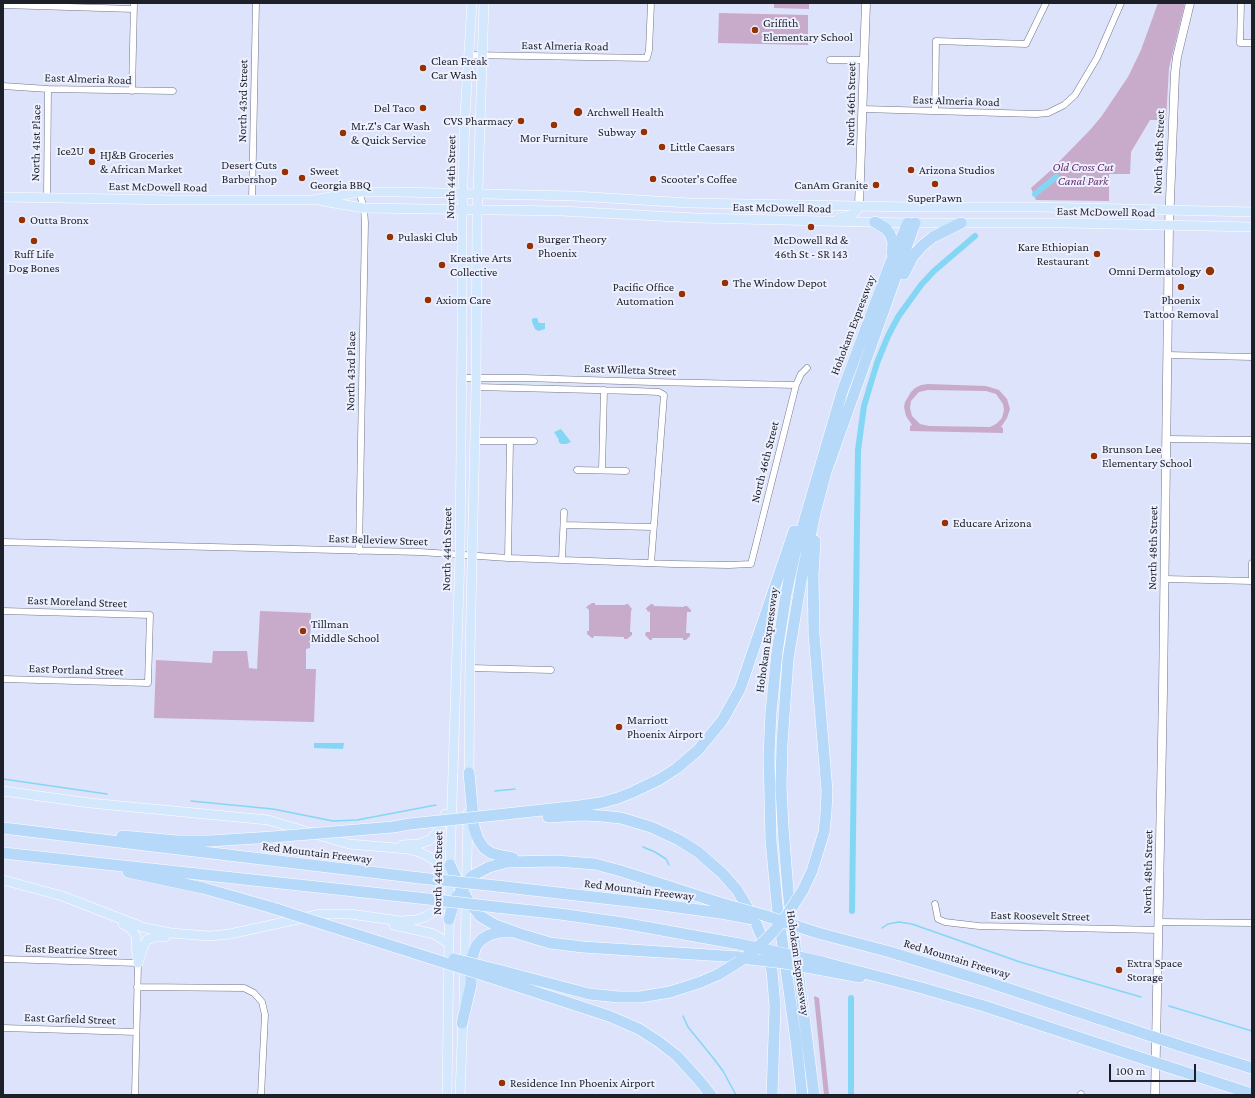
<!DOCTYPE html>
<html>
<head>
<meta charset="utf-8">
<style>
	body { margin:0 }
	#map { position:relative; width:1255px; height:1098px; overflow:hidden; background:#dde3fa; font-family:"Crimson Pro",serif }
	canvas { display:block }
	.frame { position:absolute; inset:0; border:4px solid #1e2029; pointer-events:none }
	.scale { position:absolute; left:1109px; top:1064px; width:87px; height:18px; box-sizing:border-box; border:2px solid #1e2029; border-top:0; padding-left:5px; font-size:12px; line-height:14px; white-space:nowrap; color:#1e2029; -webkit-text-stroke:3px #edf1ff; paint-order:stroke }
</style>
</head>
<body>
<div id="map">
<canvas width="1255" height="1098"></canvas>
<div class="frame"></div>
<div class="scale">100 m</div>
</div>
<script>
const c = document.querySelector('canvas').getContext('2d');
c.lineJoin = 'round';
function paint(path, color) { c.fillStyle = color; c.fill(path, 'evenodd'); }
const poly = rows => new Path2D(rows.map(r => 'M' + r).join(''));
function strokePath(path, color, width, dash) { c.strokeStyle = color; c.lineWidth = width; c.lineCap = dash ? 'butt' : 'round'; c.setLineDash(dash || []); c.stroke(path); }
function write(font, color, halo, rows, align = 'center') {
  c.font = font + ' "Crimson Pro",serif'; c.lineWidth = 4; c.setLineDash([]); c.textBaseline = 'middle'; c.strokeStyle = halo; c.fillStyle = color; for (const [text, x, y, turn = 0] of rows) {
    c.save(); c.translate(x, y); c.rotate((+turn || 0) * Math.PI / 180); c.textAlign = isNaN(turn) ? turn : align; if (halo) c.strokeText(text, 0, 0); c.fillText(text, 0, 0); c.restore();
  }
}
paint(poly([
	[774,3,809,3,809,9,774,8],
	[1158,3,1185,3,1169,68,1166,120,1150,120,1131,152,1130,174,1109,174,1109,201,1036,200,1031,188,1050,171,1090,130,1101,117,1128,77,1141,50],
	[719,13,808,15,808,45,718,43],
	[928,384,986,386,999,390,1007,399,1010,409,1007,418,1001,427,1003,428,1003,433,910,431,910,426,912,425,906,416,904,407,905,402,911,392,915,388,921,385],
	[928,390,986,391,996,394,1003,404,1004,410,1002,418,996,424,990,427,929,426,920,424,912,416,910,408,911,401,919,392],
	[592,603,595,603,595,605,625,605,626,604,628,604,632,609,631,611,630,632,632,632,632,635,627,639,624,639,624,637,594,636,593,638,592,638,587,634,587,631,589,631,589,610,586,607],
	[651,604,653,604,654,606,684,607,684,606,687,606,691,610,691,612,687,612,686,633,690,633,690,636,686,640,683,640,683,638,652,638,652,640,650,640,645,635,646,632,650,632,650,612,647,611,647,609,645,609],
	[260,611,311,613,310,648,306,649,306,669,316,669,314,722,154,718,156,660,212,663,213,651,247,651,249,668,257,669],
	[814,996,819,998,829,1095,824,1095]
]), '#c8aaca');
paint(poly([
	[534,318,537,318,539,323,545,323,545,329,538,331,535,329,532,322,532,319],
	[561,429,571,442,566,444,561,444,558,441,559,440,554,432],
	[314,743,344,743,343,749,314,748]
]), '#84d7f4');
strokePath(poly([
	[3,779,107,794],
	[495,791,515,789],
	[191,801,273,809,333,821,357,820,436,805],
	[643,847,655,852,666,859,669,865],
	[882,928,888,924,899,922,912,924,1020,962,1141,997],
	[1169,1006,1252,1031],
	[683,1016,688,1027,714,1059,723,1071,736,1095]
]), '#84d7f4', 1.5);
strokePath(poly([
	[1035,194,1056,177],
	[852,911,858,450,864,406,877,363,888,336,898,317,921,285,934,271,975,236],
	[851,1095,851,998]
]), '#84d7f4', 6);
const street = poly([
	[1241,3,1240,43,1252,43],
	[3,5,134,9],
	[469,55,647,58,649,50,651,3],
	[830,60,864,60],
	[3,86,48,89,173,91],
	[132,91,134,3],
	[863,109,1036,114,1048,113,1064,105,1075,95,1097,58,1121,3],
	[935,111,936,41,1026,44,1046,3],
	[47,197,48,89],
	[252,200,256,3],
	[1168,355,1252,357],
	[462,378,525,378,652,382,796,385],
	[476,387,635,391,659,392,664,395,651,563],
	[1167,439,1252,440],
	[475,441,534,441],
	[577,470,626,471],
	[602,470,604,390],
	[564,525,653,527],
	[3,542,420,552,508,558,673,564,729,565,751,564,796,385,801,374,807,368],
	[359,551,365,223,364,208,359,192],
	[508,558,510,442],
	[562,560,564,512],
	[1165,579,1252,581],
	[1252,581,1252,563],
	[3,611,150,615,148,683,3,679],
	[470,668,551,670],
	[935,904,938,919,945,922,953,923,979,926,1158,930],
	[1159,922,1252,923],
	[3,959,138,963,135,1095],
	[137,987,244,988,254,993,262,1002,265,1015,261,1095],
	[3,1028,136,1032],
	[1081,1095,1081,1094]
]);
const secondary = poly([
	[859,206,866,3],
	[1155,1095,1163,692,1169,225,1175,73,1177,57,1190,3]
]);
const primary = poly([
	[3,197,173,200,313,200,359,192,398,192,574,196,690,203,911,207,1038,207,1252,212],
	[322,201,364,208,561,211,696,218,908,223,1065,223,1252,227],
	[839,218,852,215,856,211,859,206],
	[469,780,470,653,476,387,477,219,484,3],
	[3,791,90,803,268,820,349,844,408,849,419,852,428,856,437,862,443,868,450,878],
	[402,845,419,844,430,840,440,829,445,814],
	[3,880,62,896,145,928,171,933,209,936,230,934,321,914,350,914,400,921,415,920,425,917,434,912,441,907,450,898],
	[123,924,131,929,136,936,137,957],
	[394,925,434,934,448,943],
	[138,963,144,945,147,940,155,937,165,937],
	[464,1002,468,813],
	[447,1095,450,865,460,554,462,337,462,218,465,115,472,3],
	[460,1095,463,1016]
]);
const highway = poly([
	[875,222,886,229,890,234,893,243,892,253],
	[904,274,913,256,922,246,933,237,961,223],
	[815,541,813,574,814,634,827,791,826,813,824,832],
	[469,773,474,827,478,839,484,848,491,853,502,856,513,858],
	[506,814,579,806,600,803,618,798,633,792,660,779,677,768,698,750,722,721,740,689,794,531],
	[548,817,583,815,602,816,621,818,651,827,679,840,698,852,722,873,737,890,753,917,758,928,765,945,772,971,775,1006,772,1095],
	[3,828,420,878],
	[122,836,177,841,209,841,273,837],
	[3,853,419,898],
	[450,865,463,893,480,916,495,925,520,934,550,943,583,947,740,957],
	[128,872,203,888,273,908],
	[497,886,655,904,721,913],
	[496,907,560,914,623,923,739,944],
	[449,919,455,900,467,882,474,875,489,867,507,862,556,861,595,864,621,871,720,903],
	[818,933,890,952,985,981,1133,1030],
	[822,962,922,988,984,1006,1132,1055],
	[498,970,589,994,619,997,640,997,670,992,701,982,719,974],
	[823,970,860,977],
	[499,980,609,1016,639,1029,659,1042,677,1056,698,1079,711,1095],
	[462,1023,471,985,472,958,476,946,481,940,489,935,500,932,509,932],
	[1178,1045,1252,1068],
	[1178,1070,1252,1094],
	[802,1095,796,1041,777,904,771,841,769,756,771,712,777,652,786,594,795,553,842,392,890,264,908,223],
	[814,1095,788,891,783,827,781,786,782,744,788,659,802,575,815,513,826,472,915,223]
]);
strokePath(street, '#70758a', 7);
strokePath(secondary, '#70758a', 9);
strokePath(primary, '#fff', 10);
strokePath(highway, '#fff', 12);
strokePath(street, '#fff', 6);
strokePath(secondary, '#fff', 8);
strokePath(primary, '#d3e8fc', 9);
strokePath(highway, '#b6d9fa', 11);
const highwayBridge = poly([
	[273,837,393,827,410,824,506,814],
	[420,878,497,886],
	[419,898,496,907],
	[720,903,763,915,818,933],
	[273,908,499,980],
	[721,913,753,919],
	[739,944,822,962],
	[741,958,784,963,823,970],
	[454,959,498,970],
	[719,974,743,959,759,946,774,931,787,915,803,890,812,871,824,832],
	[1133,1030,1178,1045],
	[1132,1055,1178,1070]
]);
strokePath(highwayBridge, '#fff', 12, []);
strokePath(highwayBridge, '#b6d9fa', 11);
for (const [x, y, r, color] of [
	[755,30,4,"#963104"],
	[423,68,4,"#963104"],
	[423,108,4,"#963104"],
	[578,112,5,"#963104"],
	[521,121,4,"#963104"],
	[554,125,4,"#963104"],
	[644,132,4,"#963104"],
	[343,133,4,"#963104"],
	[662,147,4,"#963104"],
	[92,151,4,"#963104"],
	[92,162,4,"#963104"],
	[911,170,4,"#963104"],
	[285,172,4,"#963104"],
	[302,178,4,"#963104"],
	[653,179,4,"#963104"],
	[935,184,4,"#963104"],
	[876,185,4,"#963104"],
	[22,220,4,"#963104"],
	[811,227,4,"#963104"],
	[390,237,4,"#963104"],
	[34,241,4,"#963104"],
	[530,246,4,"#963104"],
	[1097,254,4,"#963104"],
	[442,265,4,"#963104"],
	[1210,271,5,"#963104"],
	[725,283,4,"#963104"],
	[1181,287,4,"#963104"],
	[682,294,4,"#963104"],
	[428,300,4,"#963104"],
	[1094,456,4,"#963104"],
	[945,523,4,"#963104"],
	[303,631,4,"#963104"],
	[619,727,4,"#963104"],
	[1119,970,4,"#963104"],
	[502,1083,4,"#963104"]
]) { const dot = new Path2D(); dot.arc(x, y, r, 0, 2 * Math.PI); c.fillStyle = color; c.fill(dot); strokePath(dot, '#edf1ff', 1.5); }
write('12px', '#1e2029', '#edf1ff', [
	["Griffith",763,23],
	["Elementary School",763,37],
	["Clean Freak",431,61],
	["Car Wash",431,75],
	["Del Taco",415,108,"right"],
	["Archwell Health",587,112],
	["CVS Pharmacy",513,121,"right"],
	["Mr.Z's Car Wash",351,126],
	["& Quick Service",351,140],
	["Subway",636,132,"right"],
	["Mor Furniture",554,138,"center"],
	["Little Caesars",670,147],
	["Ice2U",84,151,"right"],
	["HJ&B Groceries",100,155],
	["& African Market",100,169],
	["Desert Cuts",277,165,"right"],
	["Barbershop",277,179,"right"],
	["Arizona Studios",919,170],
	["Sweet",310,171],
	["Georgia BBQ",310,185],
	["Scooter's Coffee",661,179],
	["CanAm Granite",868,185,"right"],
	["SuperPawn",935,198,"center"],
	["Outta Bronx",30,220],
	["Pulaski Club",398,237],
	["Burger Theory",538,239],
	["Phoenix",538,253],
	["McDowell Rd &",811,240,"center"],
	["46th St - SR 143",811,254,"center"],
	["Kare Ethiopian",1089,247,"right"],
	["Restaurant",1089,261,"right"],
	["Ruff Life",34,254,"center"],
	["Dog Bones",34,268,"center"],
	["Kreative Arts",450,258],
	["Collective",450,272],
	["Omni Dermatology",1201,271,"right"],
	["The Window Depot",733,283],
	["Pacific Office",674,287,"right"],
	["Automation",674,301,"right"],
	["Axiom Care",436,300],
	["Phoenix",1181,300,"center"],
	["Tattoo Removal",1181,314,"center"],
	["Brunson Lee",1102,449],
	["Elementary School",1102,463],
	["Educare Arizona",953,523],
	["Tillman",311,624],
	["Middle School",311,638],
	["Marriott",627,720],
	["Phoenix Airport",627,734],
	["Extra Space",1127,963],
	["Storage",1127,977],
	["Residence Inn Phoenix Airport",510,1083]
], 'left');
write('12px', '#1e2029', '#edf1ff', [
	["East Almeria Road",565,46,1],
	["East Almeria Road",88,79,2],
	["North 43rd Street",243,101,-89],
	["East Almeria Road",956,101,2],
	["North 46th Street",851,104,-89],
	["North 41st Place",36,143,-89],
	["North 48th Street",1159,152,-88],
	["North 44th Street",451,177,-89],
	["East McDowell Road",158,187,1],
	["East McDowell Road",782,208,1],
	["East McDowell Road",1106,212,1],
	["Hohokam Expressway",853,325,-69],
	["East Willetta Street",630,370,2],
	["North 43rd Place",351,371,-89],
	["North 46th Street",765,462,-76],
	["East Belleview Street",378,540,2],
	["North 48th Street",1153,548,-89],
	["North 44th Street",447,549,-89],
	["East Moreland Street",77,602,2],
	["Hohokam Expressway",767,640,-82],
	["East Portland Street",76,670,2],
	["Red Mountain Freeway",317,853,7],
	["North 48th Street",1148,872,-89],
	["North 44th Street",438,873,-89],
	["Red Mountain Freeway",639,890,7],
	["East Roosevelt Street",1040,916,1],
	["East Beatrice Street",71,950,2],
	["Red Mountain Freeway",957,959,17],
	["Hohokam Expressway",798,963,82],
	["East Garfield Street",70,1019,2]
]);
write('italic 12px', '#682e6e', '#edf1ff', [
	["Old Cross Cut",1083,167],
	["Canal Park",1083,181]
]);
</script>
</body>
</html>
